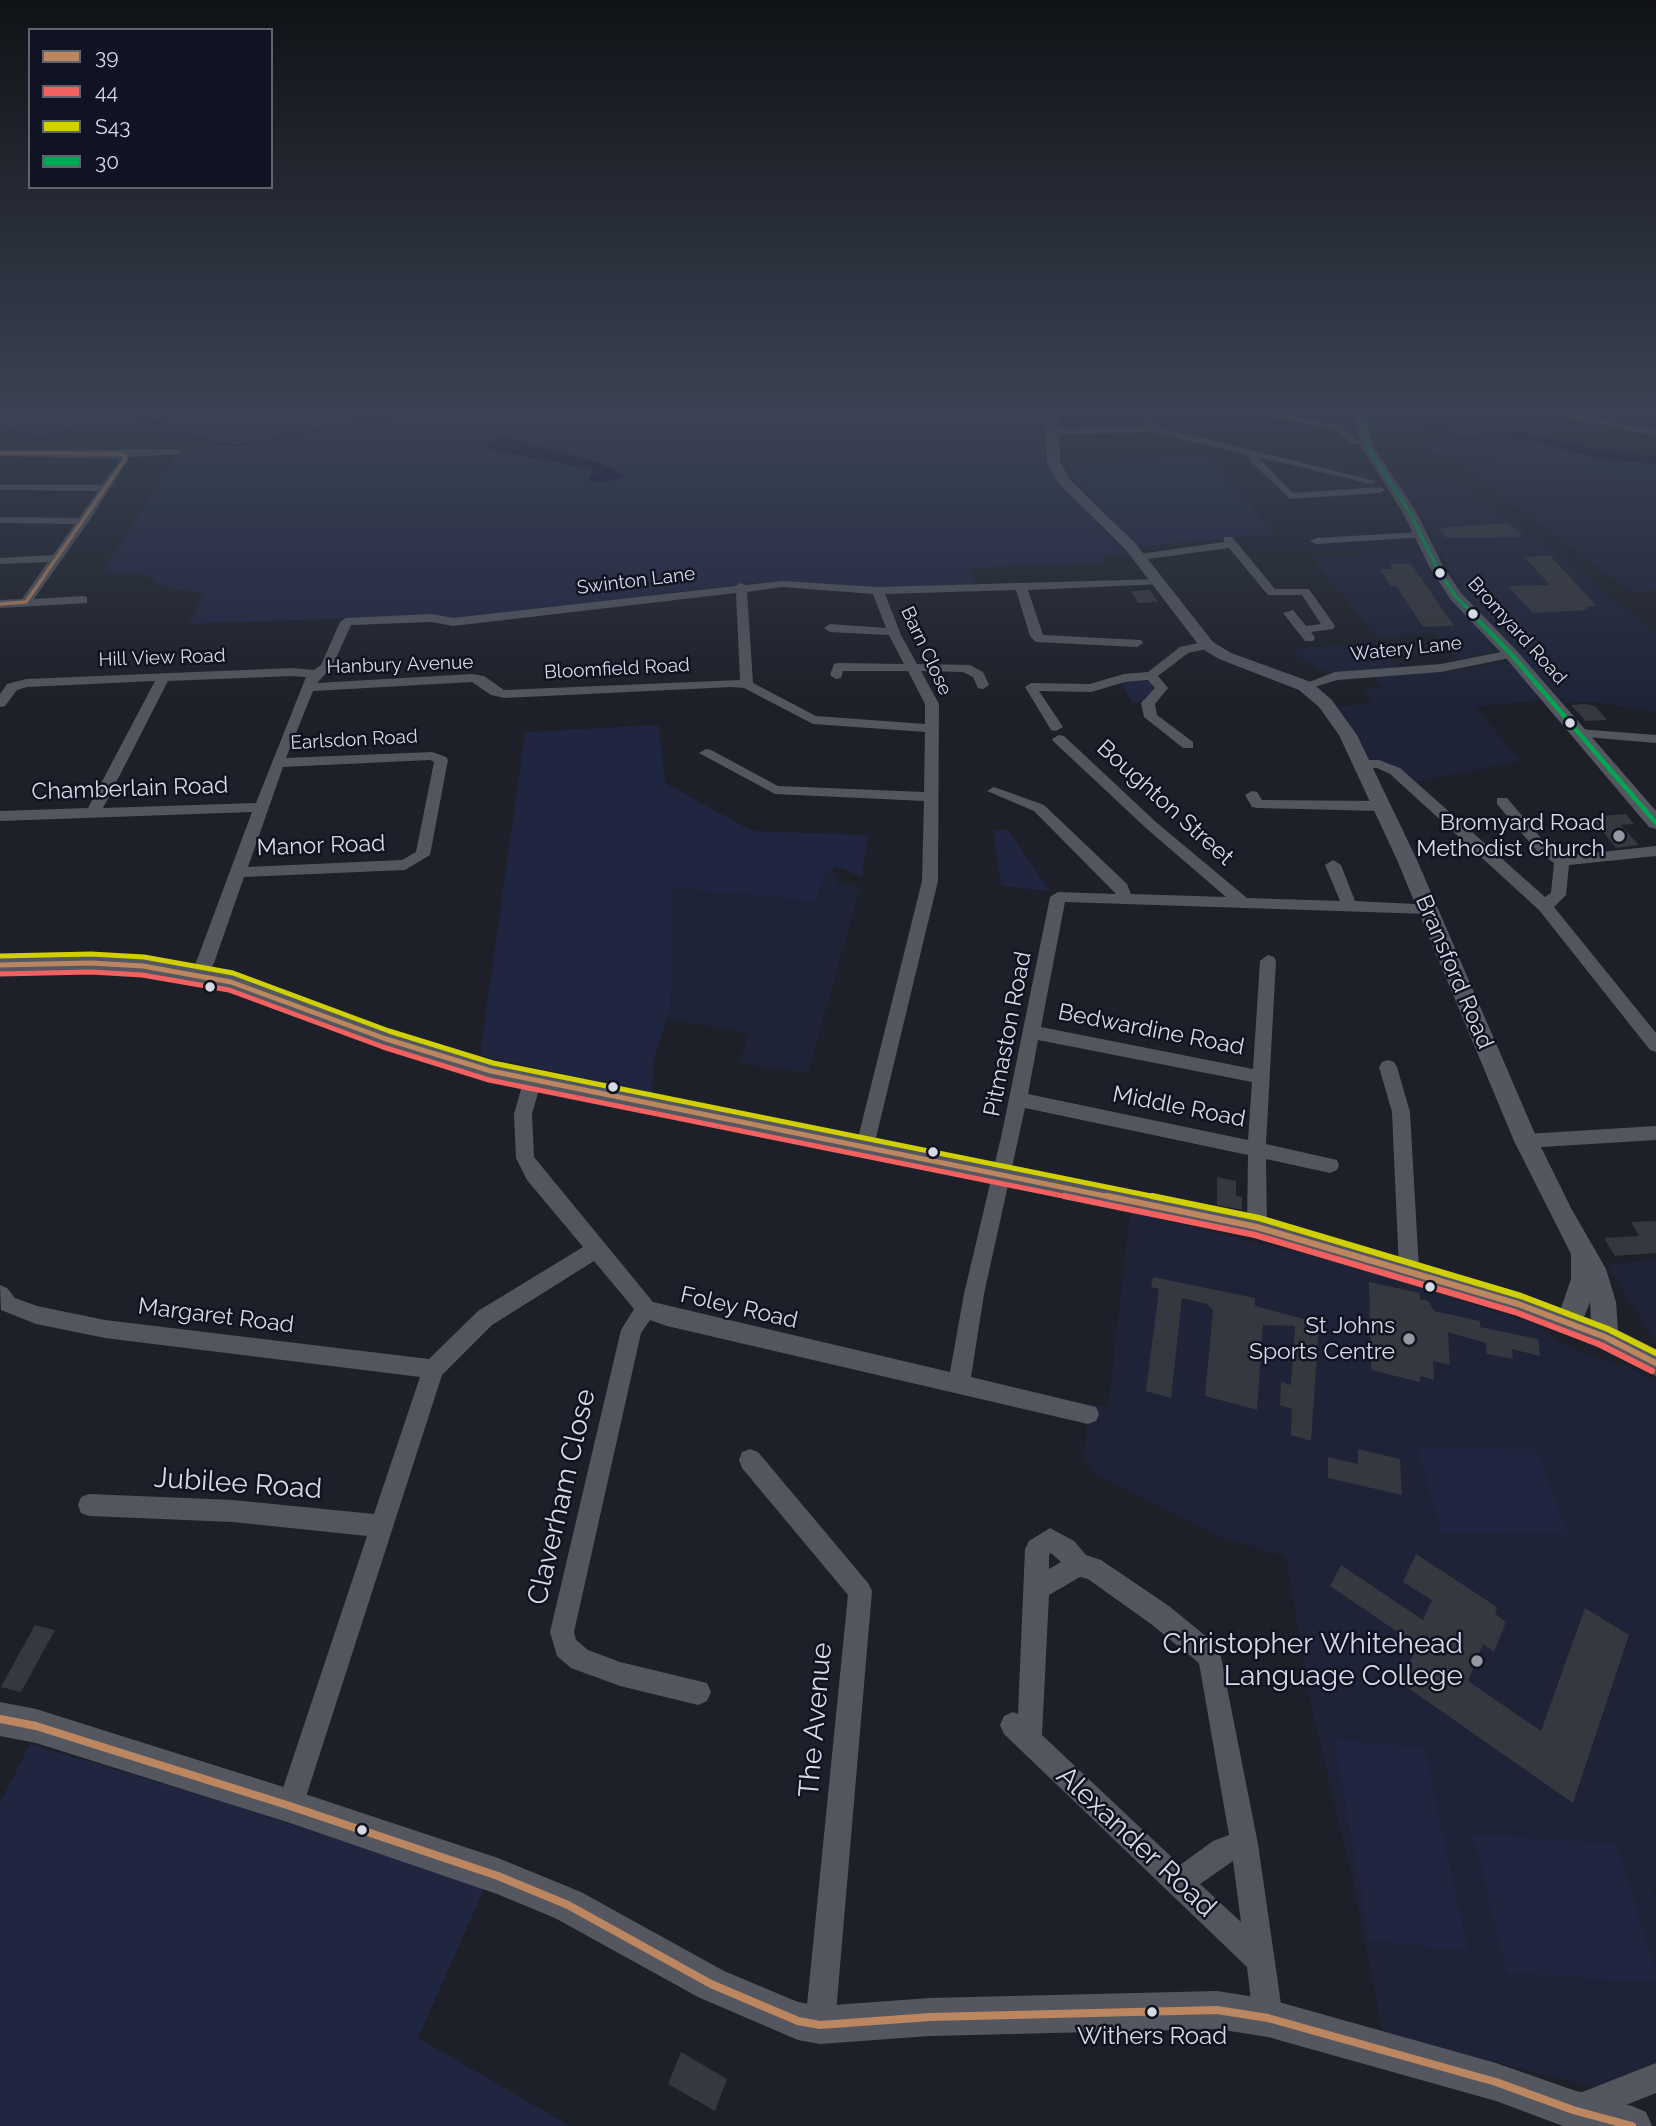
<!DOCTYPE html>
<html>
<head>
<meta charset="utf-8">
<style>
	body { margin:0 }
	#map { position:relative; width:1656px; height:2126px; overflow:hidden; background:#1d2028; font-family:Raleway,sans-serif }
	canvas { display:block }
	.legend { position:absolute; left:28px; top:28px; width:245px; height:161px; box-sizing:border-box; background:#101422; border:2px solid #606370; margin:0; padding:9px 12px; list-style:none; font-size:21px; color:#d7dae5 }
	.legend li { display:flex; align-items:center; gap:14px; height:35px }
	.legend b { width:35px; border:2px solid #606370 }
</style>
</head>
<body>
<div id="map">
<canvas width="1656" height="2126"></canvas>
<ul class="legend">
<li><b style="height:9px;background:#bb8660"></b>39</li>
<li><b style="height:9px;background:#f36060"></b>44</li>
<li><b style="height:9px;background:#d0d000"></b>S43</li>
<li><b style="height:9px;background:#00a651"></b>30</li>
</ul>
</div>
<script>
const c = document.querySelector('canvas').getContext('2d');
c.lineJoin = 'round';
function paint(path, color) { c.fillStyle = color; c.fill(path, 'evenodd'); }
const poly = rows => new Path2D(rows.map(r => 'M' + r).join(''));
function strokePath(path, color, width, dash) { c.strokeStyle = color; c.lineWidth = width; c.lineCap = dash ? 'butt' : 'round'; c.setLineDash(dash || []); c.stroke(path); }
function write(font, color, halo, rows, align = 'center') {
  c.font = font + ' Raleway,sans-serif'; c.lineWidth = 5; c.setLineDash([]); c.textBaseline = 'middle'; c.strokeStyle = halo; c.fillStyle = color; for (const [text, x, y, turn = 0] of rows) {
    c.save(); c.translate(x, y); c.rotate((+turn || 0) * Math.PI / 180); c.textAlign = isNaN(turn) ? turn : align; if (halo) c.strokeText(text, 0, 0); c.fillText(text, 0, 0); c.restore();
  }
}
paint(poly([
	[1447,455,1609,475,1656,483,1656,590,1632,593],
	[1396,482,1458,483,1547,547,1656,633,1656,712,1594,702,1565,703,1465,597,1431,534],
	[1423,551,1449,597,1493,645,1494,651,1457,660,1434,632,1377,638,1311,557],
	[1380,642,1405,675,1456,671,1502,662,1511,663,1541,700,1475,707,1521,761,1416,782,1382,762,1368,759,1337,707,1372,703,1363,690,1382,687,1375,677,1339,681,1293,652,1304,648],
	[830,872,837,873,838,884,861,886,808,1073,739,1063,749,1033,668,1019,672,888,816,901,823,878],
	[1130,1212,1351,1265,1535,1324,1568,1347,1630,1368,1656,1381,1656,1887,1653,1889,1656,1894,1656,2066,1598,2088,1383,2034,1349,1862,1312,1712,1286,1557,1220,1536,1093,1472,1084,1458,1089,1404,1108,1407],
	[1656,1260,1656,1344,1607,1264]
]), '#1e2337');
paint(poly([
	[0,410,1046,410,1045,460,1052,476,1127,554,1101,557,1105,563,973,568,970,573,976,584,971,585,881,588,757,582,453,619,432,615,189,624,205,593,165,588,143,573,103,572,177,453,202,453,213,444,229,444,184,433,165,434,163,421,157,420,109,430,82,427,42,439,0,430],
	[1525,436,1603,455,1628,454,1656,459,1656,483,1609,475,1433,453,1417,443],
	[1207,454,1274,534,1136,547,1064,466],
	[1151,681,1155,686,1153,692,1137,703,1132,702,1121,682],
	[659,725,665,783,752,831,868,835,862,877,836,866,823,878,816,901,672,888,671,1004,654,1060,652,1094,480,1055,525,732],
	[993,830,1008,830,1050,891,1001,886],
	[1417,1447,1536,1449,1568,1535,1442,1532],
	[1334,1740,1424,1747,1468,1950,1370,1941],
	[30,1744,207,1797,485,1887,418,2038,570,2126,0,2126,0,1803],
	[1473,1835,1616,1843,1656,1972,1656,1982,1507,1973]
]), '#202640');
paint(poly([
	[502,436,601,463,625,476,602,483,590,481,589,477,594,474,591,469,487,449,485,445]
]), '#06072b');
strokePath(poly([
	[0,428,43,438,85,425,100,429,161,421,165,427,162,435,183,434,227,445,242,445,432,410]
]), '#06072b', 2);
paint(poly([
	[1447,410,1446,416,1432,418,1442,428,1460,434,1525,432,1603,451,1656,456,1656,464,1603,459,1525,440,1459,442,1434,434,1416,415,1422,411,1447,410]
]), '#06072b');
paint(poly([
	[1509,523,1523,537,1447,538,1439,528],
	[1550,556,1597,606,1585,607,1588,610,1533,613,1508,586,1550,585,1524,557],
	[1390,564,1411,564,1454,626,1423,627,1396,586,1391,586,1380,569,1393,569],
	[1150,590,1158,602,1138,603,1131,591],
	[1585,704,1595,706,1607,720,1586,721,1571,705],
	[1626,814,1634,824,1621,825,1639,845,1616,848,1591,817],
	[1217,1177,1236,1181,1236,1196,1242,1197,1242,1210,1217,1205],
	[1656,1221,1656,1253,1615,1256,1604,1238,1639,1236,1631,1222],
	[1153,1277,1255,1298,1255,1306,1319,1323,1311,1441,1291,1435,1292,1409,1280,1405,1281,1382,1291,1385,1295,1326,1263,1325,1257,1410,1205,1396,1213,1310,1207,1304,1182,1298,1171,1398,1146,1391,1159,1289,1151,1287],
	[1369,1282,1420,1293,1420,1299,1428,1301,1434,1311,1480,1321,1480,1327,1538,1339,1540,1356,1512,1349,1513,1359,1487,1354,1486,1343,1448,1332,1450,1365,1433,1361,1434,1380,1420,1376,1420,1382,1371,1370],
	[1358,1449,1400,1459,1402,1495,1328,1478,1328,1457,1358,1464],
	[1416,1554,1497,1607,1495,1614,1506,1622,1494,1652,1483,1644,1468,1681,1541,1731,1585,1608,1629,1635,1573,1803,1401,1683,1417,1645,1330,1586,1341,1565,1423,1620,1432,1600,1403,1582],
	[35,1625,55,1630,21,1692,1,1687],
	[681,2052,727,2079,715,2111,668,2084]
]), '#35383e');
paint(poly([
	[1138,410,1148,410,1157,427,1376,481,1371,484,1258,457,1293,493,1380,487,1385,490,1380,493,1290,499,1249,460,1249,455,1153,432,1051,435,1046,432,1051,429,1147,426,1138,410],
	[1239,410,1261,410,1342,426,1361,443,1352,445,1336,430,1239,410],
	[1532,410,1553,410,1656,430,1656,436,1532,410],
	[176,449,180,450,180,454,130,457,89,521,34,599,83,596,87,597,87,603,0,608,0,600,22,599,48,562,0,564,0,558,53,555,75,524,0,523,0,517,79,518,98,491,3,490,0,489,0,485,102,485,121,459,0,456,0,450,176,449],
	[1421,532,1425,533,1425,537,1316,544,1310,541,1316,538,1421,532],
	[1224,537,1232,537,1275,589,1309,589,1335,626,1333,629,1311,632,1315,638,1313,641,1305,641,1283,613,1293,610,1306,626,1321,624,1302,595,1268,595,1229,548,1140,560,1134,557,1140,554,1224,542,1224,537],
	[1160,579,1164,580,1164,584,1028,590,1043,635,1141,640,1143,643,1137,647,1036,642,1030,636,1016,590,885,594,901,635,917,664,970,665,983,672,989,685,983,689,978,688,973,677,963,672,921,671,939,704,938,881,874,1146,872,1151,865,1154,858,1151,856,1146,922,881,924,801,775,794,699,753,706,749,711,750,778,786,924,792,925,732,813,724,744,688,732,687,504,698,491,695,472,682,313,691,286,758,432,752,446,757,448,760,430,855,405,870,244,877,214,963,205,980,199,982,191,976,252,812,0,821,0,811,88,808,155,681,27,687,17,690,5,706,0,707,0,694,7,684,26,679,292,668,314,670,321,665,340,622,346,618,431,614,453,618,735,586,741,583,746,585,782,581,878,587,1160,579],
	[782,587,873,594,886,628,830,624,824,628,830,632,889,635,904,664,838,663,834,664,830,675,836,679,841,678,843,671,908,671,925,704,925,724,816,716,753,683,747,592,782,587],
	[736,593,740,680,504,690,484,676,472,674,317,683,332,667,351,625,431,622,453,626,736,593],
	[292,676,306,677,256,803,103,808,168,681,292,676],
	[430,760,434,762,416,852,402,860,248,867,283,767,430,760],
	[1207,641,1213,645,1211,648,1188,653,1158,676,1168,688,1155,704,1157,715,1193,742,1193,748,1183,748,1144,717,1141,703,1155,688,1148,680,1125,682,1091,692,1039,691,1063,727,1056,731,1051,730,1025,687,1031,683,1090,684,1124,674,1148,672,1180,647,1207,641],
	[1511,650,1515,651,1515,657,1441,672,1337,680,1305,690,1299,686,1335,672,1441,664,1511,650],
	[1579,729,1656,735,1656,743,1574,736,1574,730,1579,729],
	[1059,735,1064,736,1157,823,1247,898,1340,901,1325,865,1333,860,1341,865,1355,901,1434,905,1436,909,1428,914,1065,902,1041,1027,1253,1069,1260,961,1268,955,1274,957,1276,961,1266,1144,1337,1160,1339,1165,1337,1170,1330,1173,1266,1159,1267,1227,1264,1233,1257,1235,1250,1233,1247,1227,1248,1155,1025,1108,984,1294,971,1377,1096,1407,1099,1414,1096,1421,1088,1424,667,1326,650,1320,641,1333,574,1632,576,1640,588,1650,620,1662,707,1683,711,1692,707,1701,698,1705,620,1686,571,1668,557,1656,550,1632,621,1330,634,1309,594,1261,492,1325,442,1375,303,1806,299,1815,290,1819,281,1815,277,1806,367,1536,233,1522,89,1516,81,1513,78,1505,81,1497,89,1494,233,1500,374,1514,420,1377,105,1338,36,1324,1,1310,0,1285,7,1288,15,1298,37,1306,105,1320,429,1359,478,1311,583,1247,527,1180,516,1158,514,1114,524,1079,527,1074,533,1072,539,1074,542,1079,532,1114,534,1157,653,1302,950,1372,964,1294,1002,1133,1050,897,1058,892,1116,894,1034,811,987,791,994,787,1044,805,1127,884,1131,894,1226,897,1147,829,1054,742,1052,739,1059,735],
	[1038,1040,1252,1082,1248,1140,1028,1094,1038,1040],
	[1363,760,1379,760,1400,768,1545,897,1551,893,1554,863,1537,851,1497,804,1497,798,1507,798,1547,845,1565,856,1656,846,1656,856,1569,865,1566,895,1554,907,1656,1033,1656,1052,1650,1050,1539,910,1390,774,1377,768,1358,767,1358,761,1363,760],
	[1252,791,1257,792,1262,800,1381,801,1388,806,1381,811,1257,808,1252,807,1245,795,1252,791],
	[1388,1060,1394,1062,1397,1067,1410,1112,1419,1270,1416,1276,1409,1279,1402,1276,1399,1270,1392,1112,1379,1067,1382,1062,1388,1060],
	[1656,1126,1656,1140,1526,1148,1519,1146,1517,1141,1519,1136,1526,1134,1656,1126],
	[750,1449,758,1452,868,1583,872,1591,835,2025,830,2035,820,2040,810,2035,805,2025,848,1595,742,1468,739,1460,742,1452,750,1449],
	[1050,1528,1074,1541,1086,1555,1101,1560,1169,1606,1219,1647,1258,1844,1283,2018,1278,2028,1268,2033,1258,2028,1253,2018,1247,1967,1004,1734,1000,1725,1004,1716,1013,1712,1018,1714,1025,1549,1029,1541,1050,1528],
	[1051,1553,1061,1562,1049,1569,1049,1555,1051,1553],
	[1080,1577,1088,1579,1151,1624,1199,1663,1229,1835,1213,1841,1180,1865,1042,1735,1049,1595,1080,1577],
	[1233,1861,1241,1922,1200,1884,1233,1861],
	[1656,2063,1656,2093,1583,2122,1572,2118,1568,2107,1572,2096,1656,2063]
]), '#53565d');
paint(poly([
	[1046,410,1058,410,1060,461,1071,481,1136,544,1213,642,1231,653,1311,682,1331,699,1357,735,1417,860,1538,1141,1571,1208,1606,1269,1616,1302,1618,1330,1656,1349,1656,1376,1595,1346,1517,1315,1257,1238,491,1080,378,1045,228,989,143,974,91,971,0,973,0,957,91,955,143,958,231,974,393,1033,491,1062,1257,1216,1518,1292,1561,1308,1571,1279,1571,1254,1514,1141,1397,860,1339,735,1319,707,1299,690,1219,659,1201,648,1126,550,1058,483,1046,461,1046,410],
	[1590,1302,1591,1319,1584,1317,1590,1302],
	[1352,410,1364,410,1374,448,1417,513,1444,568,1462,594,1517,651,1656,811,1656,829,1649,827,1505,657,1451,600,1430,568,1403,513,1362,448,1352,410],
	[0,1702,36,1709,290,1789,498,1858,581,1892,724,1971,798,2002,820,2006,930,1998,1217,1991,1268,1999,1496,2063,1573,2090,1632,2106,1646,2112,1652,2126,1563,2126,1496,2101,1268,2037,1217,2029,930,2036,820,2044,798,2040,698,1997,555,1918,497,1894,290,1823,36,1743,0,1736,0,1702]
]), '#545760');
strokePath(poly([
	[0,453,121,454,126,458,26,602,0,604]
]), '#bb8660', 3.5);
strokePath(poly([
	[0,965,91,963,143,966,231,982,386,1039,491,1071,1115,1198]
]), '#bb8660', 5);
strokePath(poly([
	[1107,1196,1257,1227,1518,1304,1605,1337,1656,1363]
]), '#bb8660', 6);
strokePath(poly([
	[0,1719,36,1726,290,1806,498,1876,568,1905,711,1984,798,2021,820,2025,930,2017,1217,2010,1268,2018,1496,2082,1573,2110,1632,2126]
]), '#bb8660', 8);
strokePath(poly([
	[0,974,91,972,142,975,229,990,383,1047,489,1080,1073,1198]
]), '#f36060', 5);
strokePath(poly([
	[1064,1196,1255,1235,1515,1312,1601,1345,1652,1371]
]), '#f36060', 6);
strokePath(poly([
	[0,956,91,954,144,957,233,973,389,1031,493,1063,1161,1198]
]), '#d0d000', 5);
strokePath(poly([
	[1152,1196,1259,1218,1521,1296,1608,1329,1656,1353]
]), '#d0d000', 6);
strokePath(poly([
	[1358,410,1368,448,1410,513,1437,568,1456,597,1474,615]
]), '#00a651', 3.5);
strokePath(poly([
	[1472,614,1511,654,1656,823]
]), '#00a651', 4.5);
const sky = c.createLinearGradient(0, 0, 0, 708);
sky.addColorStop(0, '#101216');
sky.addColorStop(0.58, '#3a4253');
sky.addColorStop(1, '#3a425300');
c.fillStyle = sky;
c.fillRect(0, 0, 1656, 708);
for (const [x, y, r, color] of [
	[1440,573,6,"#d7dae5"],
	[1473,614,6,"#d7dae5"],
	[1570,723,6,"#d7dae5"],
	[1619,836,7,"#9699a3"],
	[210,987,6,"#d7dae5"],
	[613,1087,6,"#d7dae5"],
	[933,1152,6,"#d7dae5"],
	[1430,1287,6,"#d7dae5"],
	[1409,1339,7,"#9699a3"],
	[1477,1661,7,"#9699a3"],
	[362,1830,6,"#d7dae5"],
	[1152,2012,6,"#d7dae5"]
]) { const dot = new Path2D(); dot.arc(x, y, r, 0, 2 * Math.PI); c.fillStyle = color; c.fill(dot); strokePath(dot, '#101422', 2.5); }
write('19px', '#d7dae5', '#101422', [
	["Swinton Lane",636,581,-7],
	["Bromyard Road",1517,631,48],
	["Watery Lane",1406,649,-6],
	["Barn Close",926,651,65],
	["Hill View Road",162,658,-2],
	["Hanbury Avenue",400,665,-2],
	["Bloomfield Road",617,669,-3],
	["Earlsdon Road",354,740,-3]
]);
write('23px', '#d7dae5', '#101422', [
	["Chamberlain Road",130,789,-2],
	["Boughton Street",1165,803,42],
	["Manor Road",321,846,-2],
	["Bransford Road",1454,972,67],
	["Bedwardine Road",1151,1030,11],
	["Pitmaston Road",1008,1034,-79],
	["Middle Road",1179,1107,11],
	["Foley Road",739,1308,13],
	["Margaret Road",216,1316,7]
]);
write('23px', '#d7dae5', '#101422', [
	["Bromyard Road",1605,823],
	["Methodist Church",1605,849],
	["St Johns",1395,1326],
	["Sports Centre",1395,1352]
], 'right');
write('24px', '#d7dae5', '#101422', [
	["Withers Road",1152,2037]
]);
write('28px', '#d7dae5', '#101422', [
	["Jubilee Road",238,1484,4],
	["Claverham Close",562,1497,-77],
	["The Avenue",816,1720,-85],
	["Alexander Road",1136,1842,43]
]);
write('28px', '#d7dae5', '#101422', [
	["Christopher Whitehead",1463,1645],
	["Language College",1463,1677]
], 'right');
</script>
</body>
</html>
